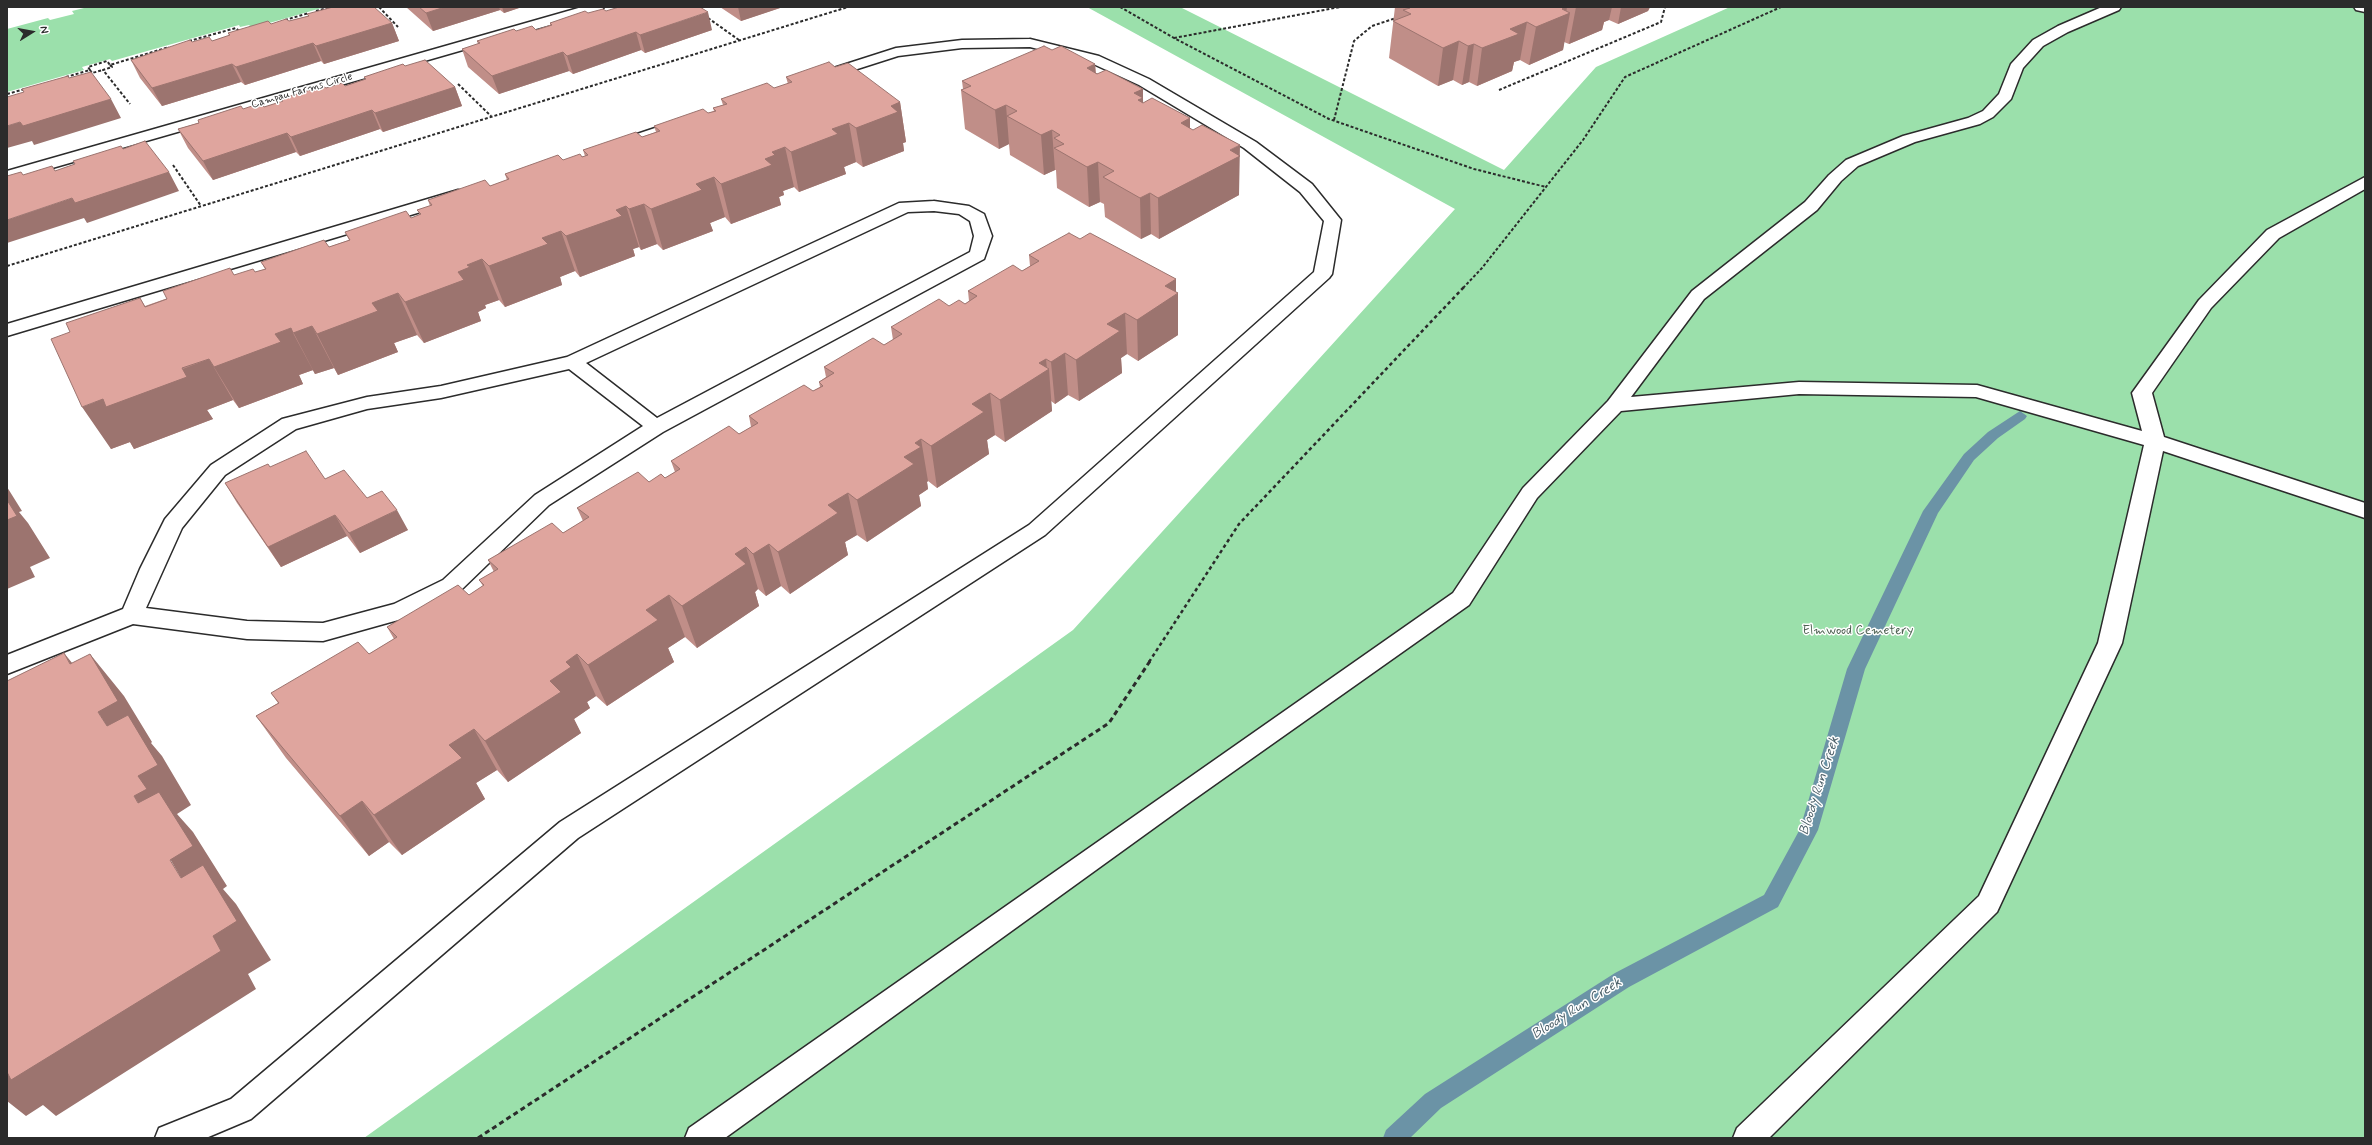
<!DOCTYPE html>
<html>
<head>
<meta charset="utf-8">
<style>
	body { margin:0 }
	#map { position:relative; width:2372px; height:1145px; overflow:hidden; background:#fff; font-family:Mynerve,sans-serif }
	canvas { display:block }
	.frame { position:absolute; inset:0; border:8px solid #2b2b2b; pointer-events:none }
	.north { position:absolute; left:12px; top:12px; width:40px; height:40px; -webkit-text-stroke:3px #fff; paint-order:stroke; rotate:79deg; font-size:11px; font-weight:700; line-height:16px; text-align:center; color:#2b2b2b }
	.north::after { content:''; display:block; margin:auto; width:14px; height:18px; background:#2b2b2b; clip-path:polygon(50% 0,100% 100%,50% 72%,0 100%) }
</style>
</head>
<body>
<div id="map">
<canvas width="2372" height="1145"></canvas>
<div class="frame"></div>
<div class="north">N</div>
</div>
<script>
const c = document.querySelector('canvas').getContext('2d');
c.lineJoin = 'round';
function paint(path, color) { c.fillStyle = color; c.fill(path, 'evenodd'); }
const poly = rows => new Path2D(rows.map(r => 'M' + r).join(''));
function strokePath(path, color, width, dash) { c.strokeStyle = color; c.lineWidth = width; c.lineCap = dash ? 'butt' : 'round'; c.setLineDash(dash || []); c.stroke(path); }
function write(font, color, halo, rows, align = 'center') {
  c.font = font + ' Mynerve,sans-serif'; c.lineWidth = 3; c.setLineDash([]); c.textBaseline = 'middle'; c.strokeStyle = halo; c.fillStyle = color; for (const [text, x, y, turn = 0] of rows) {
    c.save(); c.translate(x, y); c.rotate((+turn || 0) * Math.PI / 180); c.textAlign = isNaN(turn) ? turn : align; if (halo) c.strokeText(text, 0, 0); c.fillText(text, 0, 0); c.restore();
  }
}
paint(poly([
	[88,7,325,7,252,28,249,25,240,27,239,25,112,61,110,59,82,67,84,70,7,92,7,29,48,18,50,20,74,14,72,11],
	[1087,7,1180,7,1504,170,1596,67,1730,7,2365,7,2365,1138,364,1138,1073,630,1455,209]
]), '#9be0ab');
paint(poly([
	[2020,411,2027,416,2025,419,1998,438,1974,460,1938,513,1865,669,1818,830,1778,907,1629,987,1441,1108,1410,1138,1383,1138,1386,1130,1425,1094,1615,973,1764,895,1800,829,1847,669,1923,511,1964,454,1988,432,2020,411]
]), '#6b93a6');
const minor = poly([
	[582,7,604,7,602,10,7,181,7,171,582,7],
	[2102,7,2121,7,2119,10,2068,32,2043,46,2023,68,2011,99,1993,117,1980,124,1915,142,1858,166,1841,181,1817,210,1704,299,1631,397,1799,382,1977,385,2142,431,2132,393,2199,300,2267,230,2365,177,2365,189,2279,238,2211,308,2152,393,2164,437,2365,503,2365,518,2163,451,2122,643,1997,912,1769,1138,1733,1138,1737,1128,1979,896,2098,643,2144,445,1976,397,1799,394,1621,411,1537,498,1469,605,1186,805,725,1138,685,1138,689,1128,1453,593,1523,488,1608,401,1692,291,1805,202,1829,175,1846,160,1903,136,1968,118,1983,111,1999,94,2011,64,2033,40,2058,26,2102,7],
	[2354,7,2365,7,2365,12,2356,10,2354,7],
	[1030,39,1099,56,1149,79,1256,142,1312,184,1341,220,1332,274,1329,278,1045,535,578,838,251,1119,206,1138,155,1138,159,1128,231,1099,560,822,1029,525,1314,272,1324,221,1300,192,1244,148,1139,85,1089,62,1030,47,962,48,898,56,823,80,816,76,818,73,896,48,962,40,1030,39],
	[685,118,691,120,693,123,691,126,613,152,607,150,605,147,607,144,685,118],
	[458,190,464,191,466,195,464,199,7,336,7,324,458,190],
	[934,201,969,206,984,214,992,236,984,259,663,432,549,505,459,592,409,617,323,641,247,639,133,624,7,674,7,655,123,609,140,569,165,519,211,465,282,419,367,397,441,386,567,357,899,203,934,201],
	[934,211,959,214,970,221,974,236,970,252,657,418,586,363,908,212,934,211],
	[569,369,643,426,535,495,443,580,394,604,323,623,247,621,146,608,182,528,225,475,296,429,367,409,441,398,569,369]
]);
strokePath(minor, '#2b2b2b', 3);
strokePath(poly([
	[379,7,398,27],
	[1120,7,1174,38,1329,119,1474,169,1546,187],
	[316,11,331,7],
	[708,18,739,40],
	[285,20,309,13],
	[1174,38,1340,7],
	[189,41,236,28,240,32],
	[110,65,112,67,103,70,130,104],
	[90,70,92,73,103,70],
	[66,77,90,70,88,67,107,61,110,65,169,47],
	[458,84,491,116],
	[1499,90,1661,22,1665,7],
	[7,94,25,89],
	[1334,120,1354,41,1372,26,1396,18],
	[173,165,201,206],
	[7,266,848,7],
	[1463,288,1482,268,1583,140,1625,77,1781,7]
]), '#2b2b2b', 2, [3, 2]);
strokePath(poly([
	[1149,662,1239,524,1464,287]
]), '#2b2b2b', 2.5, [3.5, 3]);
strokePath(poly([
	[478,1138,1109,723,1150,661]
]), '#2b2b2b', 3, [5, 3.5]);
paint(minor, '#fff');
paint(poly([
	[406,7,522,7,504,13,500,10,433,31],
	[720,7,783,7,741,21],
	[1395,7,1650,7,1648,11,1618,24,1609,20,1604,22,1602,30,1569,44,1564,42,1563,50,1529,65,1520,60,1514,62,1512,71,1477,86,1469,82,1462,85,1453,80,1438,86,1389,58],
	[606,11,712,30,645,53,641,50,573,74,569,71,499,94,468,67,462,49,478,44,477,41,516,31,536,30,550,25,550,23,588,13],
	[307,14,392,23,399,41,324,64,321,61,245,85,241,82,162,106,140,78,131,60,192,42,212,41,229,36,228,33,271,24,289,21,308,16],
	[1052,50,1095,64,1096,73,1143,89,1143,103,1190,118,1190,129,1239,185,1239,195,1159,239,1151,234,1141,239,1105,217,1104,204,1100,202,1089,207,1057,188,1056,170,1055,170,1044,175,1010,155,1009,144,999,149,965,129,961,90,963,89,962,81],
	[405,66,455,87,462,106,383,132,380,129,300,156,296,152,213,180,188,148,178,129,243,109,264,107,282,102,281,99,326,88,345,86,365,79,364,77],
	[835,67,900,102,906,142,903,143,904,151,863,167,856,162,844,167,846,174,799,192,794,187,783,191,784,195,779,197,781,205,731,224,725,217,710,223,713,231,663,250,657,244,641,250,639,247,633,249,635,256,580,277,575,271,560,277,562,285,505,307,499,300,485,305,486,308,478,312,481,321,424,343,417,335,394,343,398,352,338,375,334,368,315,374,313,370,299,375,303,384,239,408,233,400,207,410,213,419,134,449,130,442,111,449,70,332,140,298,145,306,234,275,255,272,265,269,261,262,329,247,349,240,345,232,411,218,420,215,417,210,430,206,428,200,490,186,507,180,505,174,563,160,585,156,583,150,642,137,656,132,654,126,708,113,714,111,713,108,723,105,721,99,774,88,788,84,786,77],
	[1080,239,1176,279,1176,292,1178,293,1178,335,1138,361,1127,354,1121,358,1122,373,1079,401,1068,395,1055,404,1051,401,1052,411,1005,442,995,435,987,440,989,454,937,488,928,481,927,482,928,489,919,495,921,506,867,542,857,535,845,542,848,555,790,594,781,586,766,596,758,589,755,592,759,606,697,648,685,637,668,648,674,662,607,706,596,696,587,702,590,708,574,719,581,733,508,782,497,770,476,783,485,799,402,855,389,842,369,856,286,758,256,716,278,703,271,693,369,654,394,639,387,627,469,595,483,586,479,580,494,572,488,560,563,533,583,521,577,508,649,482,665,478,675,472,671,461,739,434,751,427,749,416,813,391,820,387,819,382,826,377,824,367,884,345,893,340,891,327,949,306,965,304,969,301,968,291,1022,271,1030,266,1029,255],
	[270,467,325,479,367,498,408,530,360,553,347,536,281,567,237,503,225,483]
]), '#c08e88');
paint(poly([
	[445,7,499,7,500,10,433,31,426,13],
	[502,7,522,7,504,13],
	[738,7,783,7,741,21],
	[1563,7,1567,7,1566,14,1570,13,1563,50,1529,65,1536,27],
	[1576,7,1612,7,1609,20,1604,22,1602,30,1569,44],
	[1621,7,1650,7,1648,11,1618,24],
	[708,12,712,30,645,53,640,35],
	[1527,22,1520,60,1514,62,1512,71,1477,86,1482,48,1510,29],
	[392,23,399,41,324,64,316,46],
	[636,32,641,50,573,74,567,56],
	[1459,41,1453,80,1438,86,1443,48],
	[313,43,321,61,245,85,236,67],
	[1474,44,1469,82,1462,85,1468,46],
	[563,52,569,71,499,94,492,76],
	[232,64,241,82,162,106,152,88],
	[1095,64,1097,103,1087,68],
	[455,87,462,106,383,132,375,113],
	[1143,89,1143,98,1144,137,1134,93],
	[111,99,121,118,34,145,32,141,7,148,7,126,20,122],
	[900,102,906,142,903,143,904,151,863,167,856,128,891,106],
	[1006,105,1009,144,999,149,995,110],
	[372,110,380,129,300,156,291,137],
	[1190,118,1190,158,1181,123],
	[849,123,856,162,844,167,846,174,799,192,791,152,832,129],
	[1052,130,1055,170,1044,175,1041,135],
	[287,133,296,152,213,180,203,161],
	[1240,145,1239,195,1159,239,1158,198,1230,150],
	[785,147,794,187,783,191,784,195,779,197,781,205,731,224,721,184,772,152],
	[1098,162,1100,202,1089,207,1087,167],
	[169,172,179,191,87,223,84,218,7,243,7,220,72,198],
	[714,177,725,217,710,223,713,231,663,250,651,209,696,184],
	[1150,193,1151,234,1141,239,1140,198],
	[644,204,657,244,641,250,629,209],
	[626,206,639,247,633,249,635,256,580,277,566,236,616,210],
	[561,231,575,271,560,277,562,285,505,307,489,266,542,238],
	[482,259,499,300,485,305,486,308,478,312,481,321,424,343,405,302,458,272,467,265],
	[1176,279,1176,295,1178,293,1178,335,1138,361,1137,320,1165,286],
	[398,293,417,335,394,343,398,352,338,375,317,334,372,303],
	[1125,313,1127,354,1121,358,1122,373,1079,401,1076,360,1107,324],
	[312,326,334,368,315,374,293,333],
	[291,328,313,370,299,375,303,384,239,408,214,367,275,334],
	[1065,353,1068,395,1055,404,1051,362],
	[209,359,233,400,207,410,213,419,134,449,130,442,111,449,82,407],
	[1046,359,1047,370,1049,369,1052,411,1005,442,1000,400,1039,363],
	[990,393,995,435,987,440,989,454,937,488,931,446,972,404],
	[921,439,928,481,927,482,928,489,919,495,921,506,867,542,857,500,904,457,915,443],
	[7,487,22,511,19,512,28,523,50,558,30,567,35,577,7,589],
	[848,493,857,535,845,542,848,555,790,594,778,552,828,505],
	[397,510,408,530,360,553,349,533],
	[335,515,347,536,281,567,268,547],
	[769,544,781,586,766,596,753,554],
	[746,547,758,589,755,592,759,606,697,648,682,606,735,554],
	[669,595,685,637,668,648,674,662,607,706,588,665,646,610],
	[64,653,98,695,70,664],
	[90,654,124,696,152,742,151,743,162,756,191,805,177,814,193,832,227,886,223,889,236,904,271,960,248,974,256,989,56,1116,43,1105,26,1116,7,1101,7,1068,181,878,134,796,138,776,98,712],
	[577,654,596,696,587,702,590,708,574,719,581,733,508,782,485,741,550,681,566,662],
	[474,729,497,770,476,783,485,799,402,855,374,815,449,745],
	[362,801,389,842,369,856,340,816]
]), '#9c746f');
const building = poly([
	[333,7,374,7,392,23,316,46,313,43,236,67,232,64,152,88,131,60,190,40,192,42,209,37,212,41,230,35,228,33,268,21,271,24,286,19,289,21,309,16,307,14,333,7],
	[419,7,445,7,426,13,419,7],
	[619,7,700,7,708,12,640,35,636,32,567,56,563,52,492,76,462,49,480,43,477,41,514,29,516,31,532,26,536,30,552,25,550,23,585,11,588,13,603,9,606,11,619,7],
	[1408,7,1565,7,1562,9,1570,13,1536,27,1527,22,1510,29,1519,34,1482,48,1474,44,1468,46,1459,41,1443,48,1393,21,1411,14,1403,10,1410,8,1408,7],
	[1044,46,1052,50,1061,46,1095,64,1087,68,1097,74,1106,70,1143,89,1134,93,1143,98,1138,100,1143,103,1152,98,1190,118,1181,123,1193,130,1202,125,1240,145,1230,150,1240,156,1158,198,1150,193,1140,198,1103,177,1114,171,1098,162,1087,167,1054,148,1064,144,1054,138,1060,135,1052,130,1041,135,1007,116,1017,111,1006,105,995,110,961,90,971,86,962,81,1044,46],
	[425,60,455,87,375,113,372,110,291,137,287,133,203,161,178,129,199,123,198,120,241,106,243,109,261,103,264,107,283,101,281,99,323,86,326,88,342,83,345,86,366,79,364,77,403,64,405,66,425,60],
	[829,62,835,67,848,63,900,102,891,106,898,112,856,128,849,123,832,129,838,134,791,152,785,147,772,152,775,155,765,159,772,165,721,184,714,177,696,184,702,190,651,209,644,204,629,209,626,206,616,210,622,216,566,236,561,231,542,238,548,244,489,266,482,259,467,265,470,267,458,272,464,280,405,302,398,293,372,303,378,311,317,334,312,326,293,333,291,328,275,334,281,342,214,367,209,359,182,368,187,377,106,407,103,399,82,407,51,339,70,332,66,323,140,298,145,307,167,299,163,291,230,268,234,275,253,269,255,272,266,269,261,262,324,240,329,247,350,240,345,232,406,211,411,218,421,214,417,210,432,205,428,200,485,180,490,186,509,179,505,174,558,155,563,160,580,154,582,157,588,155,583,150,636,132,642,137,660,131,654,126,703,109,708,113,716,111,713,108,727,104,721,99,767,83,774,88,792,82,786,77,829,62],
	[91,72,111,99,23,126,20,122,7,126,7,97,24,92,22,89,68,76,69,78,91,72],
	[145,141,169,172,75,203,72,198,7,220,7,176,21,172,23,175,52,166,55,171,75,164,73,161,121,146,123,149,145,141],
	[1069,233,1080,239,1090,233,1176,279,1165,286,1178,293,1137,320,1125,313,1107,324,1120,331,1076,360,1065,353,1051,362,1046,359,1039,363,1049,369,1000,400,990,393,972,404,984,412,931,446,921,439,915,443,921,447,904,457,914,464,857,500,848,493,828,505,838,513,778,552,769,544,753,554,746,547,735,554,746,564,682,606,669,595,646,610,658,620,588,665,577,654,566,662,571,667,550,681,561,692,485,741,474,729,449,745,462,758,374,815,362,801,340,816,256,716,279,703,271,693,358,642,369,654,397,637,387,627,458,585,469,595,484,585,479,580,498,569,488,560,552,523,563,533,589,517,577,508,638,472,649,482,661,474,665,478,680,469,671,461,729,426,739,434,758,423,749,416,804,385,813,391,823,386,819,382,834,373,824,367,873,338,884,345,902,334,891,327,939,299,949,306,959,300,965,304,977,296,968,291,1013,265,1022,271,1039,261,1029,255,1069,233],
	[306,451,325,479,344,470,367,498,382,491,397,510,349,533,335,515,268,547,225,483,268,464,270,467,306,451],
	[7,500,17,516,7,520,7,500],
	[64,653,70,664,90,654,118,701,98,712,107,726,128,715,158,765,138,776,147,789,134,796,138,803,159,792,193,846,170,860,181,878,203,865,237,921,213,936,221,951,11,1080,7,1072,7,681,64,653]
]);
paint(building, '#dfa59e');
strokePath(building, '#9c746f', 1);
write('11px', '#2b2b2b', '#fff', [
	["Campau Farms Circle",302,91,-16]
]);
write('13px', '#4d6151', '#fff', [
	["Elmwood Cemetery",1858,631]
]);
write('italic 14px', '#4b5f68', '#fff', [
	["Bloody Run Creek",1820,786,-72],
	["Bloody Run Creek",1577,1009,-32]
]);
</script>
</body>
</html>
